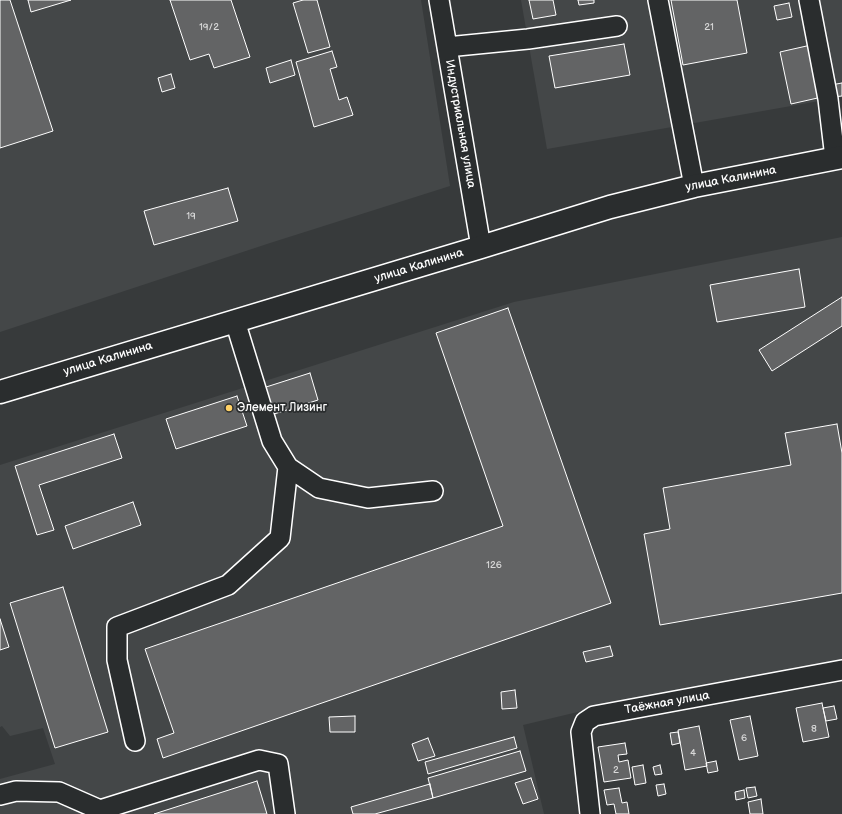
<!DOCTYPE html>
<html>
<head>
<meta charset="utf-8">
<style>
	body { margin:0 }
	canvas { display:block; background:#373a3b }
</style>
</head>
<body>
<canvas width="842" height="814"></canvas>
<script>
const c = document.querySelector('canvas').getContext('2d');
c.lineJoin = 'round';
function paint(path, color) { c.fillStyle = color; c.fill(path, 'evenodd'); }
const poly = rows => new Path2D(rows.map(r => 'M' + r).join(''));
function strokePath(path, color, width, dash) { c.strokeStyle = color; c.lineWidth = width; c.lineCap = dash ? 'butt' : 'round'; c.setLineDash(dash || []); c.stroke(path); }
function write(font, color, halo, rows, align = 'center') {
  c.font = font + ' "Balsamiq Sans",sans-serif'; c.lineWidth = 3.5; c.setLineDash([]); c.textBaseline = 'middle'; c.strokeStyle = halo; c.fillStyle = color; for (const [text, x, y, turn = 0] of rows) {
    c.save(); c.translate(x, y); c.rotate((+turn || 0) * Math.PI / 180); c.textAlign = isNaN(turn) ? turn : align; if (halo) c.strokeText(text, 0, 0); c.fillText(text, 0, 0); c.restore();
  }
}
paint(poly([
	[0,0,421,0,450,186,270,243,0,332],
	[521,0,842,0,842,97,547,149],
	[842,237,842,660,645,696,523,725,544,814,0,814,0,779,55,764,43,728,10,736,2,726,0,727,0,465,514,302]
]), '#444748');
const building = poly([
	[0,0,10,0,53,131,0,148,0,0],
	[28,0,71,0,31,12,28,0],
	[170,0,231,0,250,57,214,68,209,54,190,60,170,0],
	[303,0,317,0,330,47,308,53,293,3,303,0],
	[529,0,553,0,556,15,533,19,529,0],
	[578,0,594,0,594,3,579,5,578,0],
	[671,0,737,0,747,53,683,65,671,0],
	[789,3,792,17,777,20,774,6,789,3],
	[624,44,630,75,555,88,549,56,624,44],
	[811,45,822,97,791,104,780,52,811,45],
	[332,51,337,67,330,69,339,100,347,97,353,115,314,127,296,62,332,51],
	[291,60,295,75,270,83,266,68,291,60],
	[171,74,175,88,162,92,158,78,171,74],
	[842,83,842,96,833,97,831,85,842,83],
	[228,188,238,221,154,245,144,211,228,188],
	[799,269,805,307,717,322,710,285,799,269],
	[842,297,842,326,772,371,759,350,842,297],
	[508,308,611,603,163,758,157,739,174,733,145,649,503,526,436,333,508,308],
	[310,373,318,400,271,415,263,388,310,373],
	[237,396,247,426,176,449,166,419,237,396],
	[837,424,842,453,842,593,660,625,644,534,670,529,663,488,791,465,785,433,837,424],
	[114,434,122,458,39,485,54,530,37,535,15,466,114,434],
	[133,502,141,525,73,549,65,526,133,502],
	[63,587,108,732,55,748,10,603,63,587],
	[0,619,9,647,0,650,0,619],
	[610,646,613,656,586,662,583,652,610,646],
	[515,690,517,708,502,709,501,692,515,690],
	[822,703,829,737,803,742,796,708,822,703],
	[834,706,837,719,826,721,823,708,834,706],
	[355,716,355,732,330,732,329,717,355,716],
	[750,716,758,756,739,760,730,720,750,716],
	[699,726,707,766,685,770,678,730,699,726],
	[678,732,680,743,672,745,670,733,678,732],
	[514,737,517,748,428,774,425,762,514,737],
	[428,738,435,756,418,761,412,744,428,738],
	[625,743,627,754,618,755,619,762,628,760,631,778,604,782,598,747,625,743],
	[520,751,526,771,433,798,428,778,520,751],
	[716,761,718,771,708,773,706,763,716,761],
	[643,765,646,783,635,785,632,767,643,765],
	[660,765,662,774,655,775,653,767,660,765],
	[531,778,538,799,523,804,515,783,531,778],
	[257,781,267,814,154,814,257,781],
	[430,784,433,798,375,814,353,814,351,807,430,784],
	[664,784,666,794,658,796,656,785,664,784],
	[755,787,757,796,748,798,746,788,755,787],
	[619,788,622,803,627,802,629,814,616,814,614,804,607,805,604,790,619,788],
	[744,790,745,798,736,800,735,792,744,790],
	[761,799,763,814,750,814,748,802,761,799]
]);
paint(building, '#636465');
strokePath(building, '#fff', 1);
const minor = poly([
	[439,0,481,247],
	[658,0,694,186],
	[809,0,828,99,835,158],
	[447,47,528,39,617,26],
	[235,321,272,441,288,467,319,488,368,498,433,491],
	[135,741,117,660,117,627,228,585,280,538,288,467],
	[0,795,16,791,59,792,100,810,105,814],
	[100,810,259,760,278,764,285,814],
	[590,814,581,732,585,722,594,716,842,670]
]);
const major = poly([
	[0,392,481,247,610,207,694,186,842,157]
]);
strokePath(minor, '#fff', 22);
strokePath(major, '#fff', 25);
strokePath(minor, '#2a2d2e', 19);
strokePath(major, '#2a2d2e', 22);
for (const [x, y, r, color] of [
	[229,408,4,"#ffd166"]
]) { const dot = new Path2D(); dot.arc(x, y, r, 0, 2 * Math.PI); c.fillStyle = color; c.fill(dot); strokePath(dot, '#2a2d2e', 1.5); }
write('10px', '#d8d8d8', null, [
	["19/2",209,27],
	["21",709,27],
	["19",191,216],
	["126",494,565],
	["8",814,729],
	["6",744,738],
	["4",693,753],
	["2",616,770]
]);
write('12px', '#fff', '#2a2d2e', [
	["Индустриальная улица",460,124,80],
	["улица Калинина",731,179,-11],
	["улица Калинина",419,266,-17],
	["улица Калинина",108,359,-17],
	["Таёжная улица",667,703,-10]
]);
write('12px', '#fff', '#2a2d2e', [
	["Элемент Лизинг",237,408]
], 'left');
</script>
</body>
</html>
